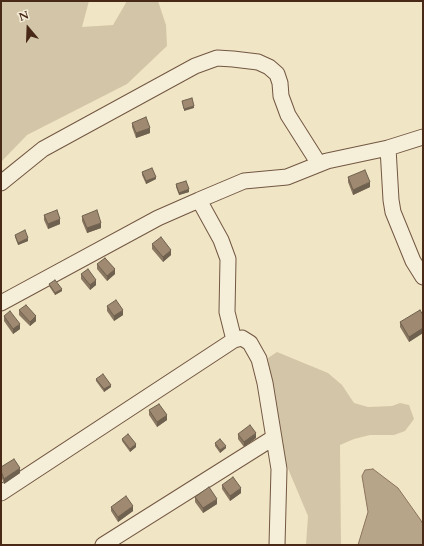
<!DOCTYPE html>
<html>
<head>
<meta charset="utf-8">
<style>
	body { margin:0 }
	#map { position:relative; width:424px; height:546px; overflow:hidden; background:#f0e5c5; font-family:Cardo,serif }
	canvas { display:block }
	.frame { position:absolute; inset:0; border:2px solid #482817; pointer-events:none }
	.north { position:absolute; left:8px; top:8px; width:40px; height:40px; -webkit-text-stroke:3px #f5eed9; paint-order:stroke; rotate:341deg; font-size:11px; font-weight:700; line-height:16px; text-align:center; color:#482817 }
	.north::after { content:''; display:block; margin:auto; width:14px; height:18px; background:#482817; clip-path:polygon(50% 0,100% 100%,50% 72%,0 100%) }
</style>
</head>
<body>
<div id="map">
<canvas width="424" height="546"></canvas>
<div class="frame"></div>
<div class="north">N</div>
</div>
<script>
const c = document.querySelector('canvas').getContext('2d');
c.lineJoin = 'round';
function paint(path, color) { c.fillStyle = color; c.fill(path, 'evenodd'); }
const poly = rows => new Path2D(rows.map(r => 'M' + r).join(''));
function strokePath(path, color, width, dash) { c.strokeStyle = color; c.lineWidth = width; c.lineCap = dash ? 'butt' : 'round'; c.setLineDash(dash || []); c.stroke(path); }
paint(poly([
	[1,1,89,1,82,27,113,25,127,1,158,1,166,25,167,46,127,84,27,135,1,162],
	[277,352,328,373,342,385,354,403,368,407,392,406,400,403,409,405,414,419,405,431,394,435,370,435,354,439,340,445,341,545,306,545,308,516,281,452,268,358]
]), '#d3c5a7');
const water = poly([
	[373,469,398,488,420,519,423,524,423,545,358,545,368,512,362,476,365,470,373,469]
]);
paint(water, '#b7a58a');
strokePath(water, '#8b735c', 1);
const minor = poly([
	[388,148,391,200,393,212,413,261,423,277],
	[1,183,43,149,195,66,217,58,233,59,258,62,269,67,277,74,280,83,281,96,288,115,319,164],
	[1,303,158,218,199,200],
	[1,493,234,340],
	[103,545,273,438],
	[277,545,279,469,265,383,259,359,250,343,242,338,234,340,227,312,228,259,221,240,199,200,244,181,287,177,327,161,388,148,423,137]
]);
strokePath(minor, '#725742', 17);
strokePath(minor, '#f5eed9', 15);
paint(poly([
	[132,123,150,133,136,138,132,127],
	[142,172,156,179,146,184,142,175],
	[348,177,370,187,353,195,348,182],
	[176,184,189,192,179,195,176,187],
	[44,215,60,224,48,229,44,220],
	[82,216,101,228,87,233,82,221],
	[15,235,28,241,18,245,15,237],
	[152,244,171,255,163,262,152,249],
	[97,264,115,274,107,281,97,269],
	[81,274,96,285,90,290,81,279],
	[49,284,62,291,55,295,49,286],
	[107,306,123,315,114,321,107,311],
	[19,310,36,321,30,326,19,315],
	[423,315,423,333,409,342,400,327,400,322],
	[4,316,20,329,13,334,4,321],
	[96,379,111,387,104,392,96,381],
	[149,410,167,420,157,427,149,415],
	[238,434,256,438,244,447,238,439],
	[122,439,136,447,130,452,122,441],
	[215,443,226,448,220,453,215,446],
	[1,467,20,473,4,484,1,476],
	[222,485,241,493,230,501,222,489],
	[195,497,217,504,203,513,195,502],
	[111,507,133,511,118,522,111,511]
]), '#897761');
paint(poly([
	[194,106,194,108,184,111,184,109],
	[150,128,150,133,136,138,136,133],
	[156,177,156,179,146,184,146,181],
	[370,182,370,187,353,195,353,190],
	[189,189,189,192,179,195,179,193],
	[60,219,60,224,48,229,48,224],
	[101,223,101,228,87,233,87,228],
	[28,238,28,241,18,245,18,243],
	[171,250,171,255,163,262,163,257],
	[115,269,115,274,107,281,107,276],
	[96,280,96,285,90,290,90,285],
	[62,289,62,291,55,295,55,293],
	[123,310,123,315,114,321,114,316],
	[36,316,36,321,30,326,30,322],
	[20,324,20,329,13,334,13,329],
	[423,328,423,333,409,342,409,337],
	[111,385,111,387,104,392,104,389],
	[167,415,167,420,157,427,157,422],
	[256,433,256,438,244,447,244,442],
	[136,444,136,447,130,452,130,449],
	[226,446,226,448,220,453,220,450],
	[20,468,20,473,4,484,4,479],
	[241,488,241,493,230,501,230,496],
	[217,499,217,504,203,513,203,508],
	[133,506,133,511,118,522,118,517]
]), '#6f614f');
const building = poly([
	[192,98,194,106,184,109,182,101,192,98],
	[146,117,150,128,136,133,132,123,146,117],
	[152,168,156,177,146,181,142,172,152,168],
	[365,170,370,182,353,190,348,177,365,170],
	[186,181,189,189,179,193,176,184,186,181],
	[57,210,60,219,48,224,44,215,57,210],
	[97,210,101,223,87,228,82,216,97,210],
	[25,230,28,238,18,243,15,235,25,230],
	[161,237,171,250,163,257,152,244,161,237],
	[105,258,115,269,107,276,97,264,105,258],
	[88,269,96,280,90,285,81,274,88,269],
	[55,280,62,289,55,293,49,284,55,280],
	[116,300,123,310,114,316,107,306,116,300],
	[26,305,36,316,30,322,19,310,26,305],
	[420,310,423,315,423,328,409,337,400,322,420,310],
	[10,311,20,324,13,329,4,316,10,311],
	[103,374,111,385,104,389,96,379,103,374],
	[159,404,167,415,157,422,149,410,159,404],
	[250,425,256,433,244,442,238,434,250,425],
	[128,434,136,444,130,449,122,439,128,434],
	[220,439,226,446,220,450,215,443,220,439],
	[14,459,20,468,4,479,1,471,1,467,14,459],
	[233,477,241,488,230,496,222,485,233,477],
	[209,487,217,499,203,508,195,497,209,487],
	[126,496,133,506,118,517,111,507,126,496]
]);
paint(building, '#9f8a71');
strokePath(building, '#6f614f', 1);
</script>
</body>
</html>
